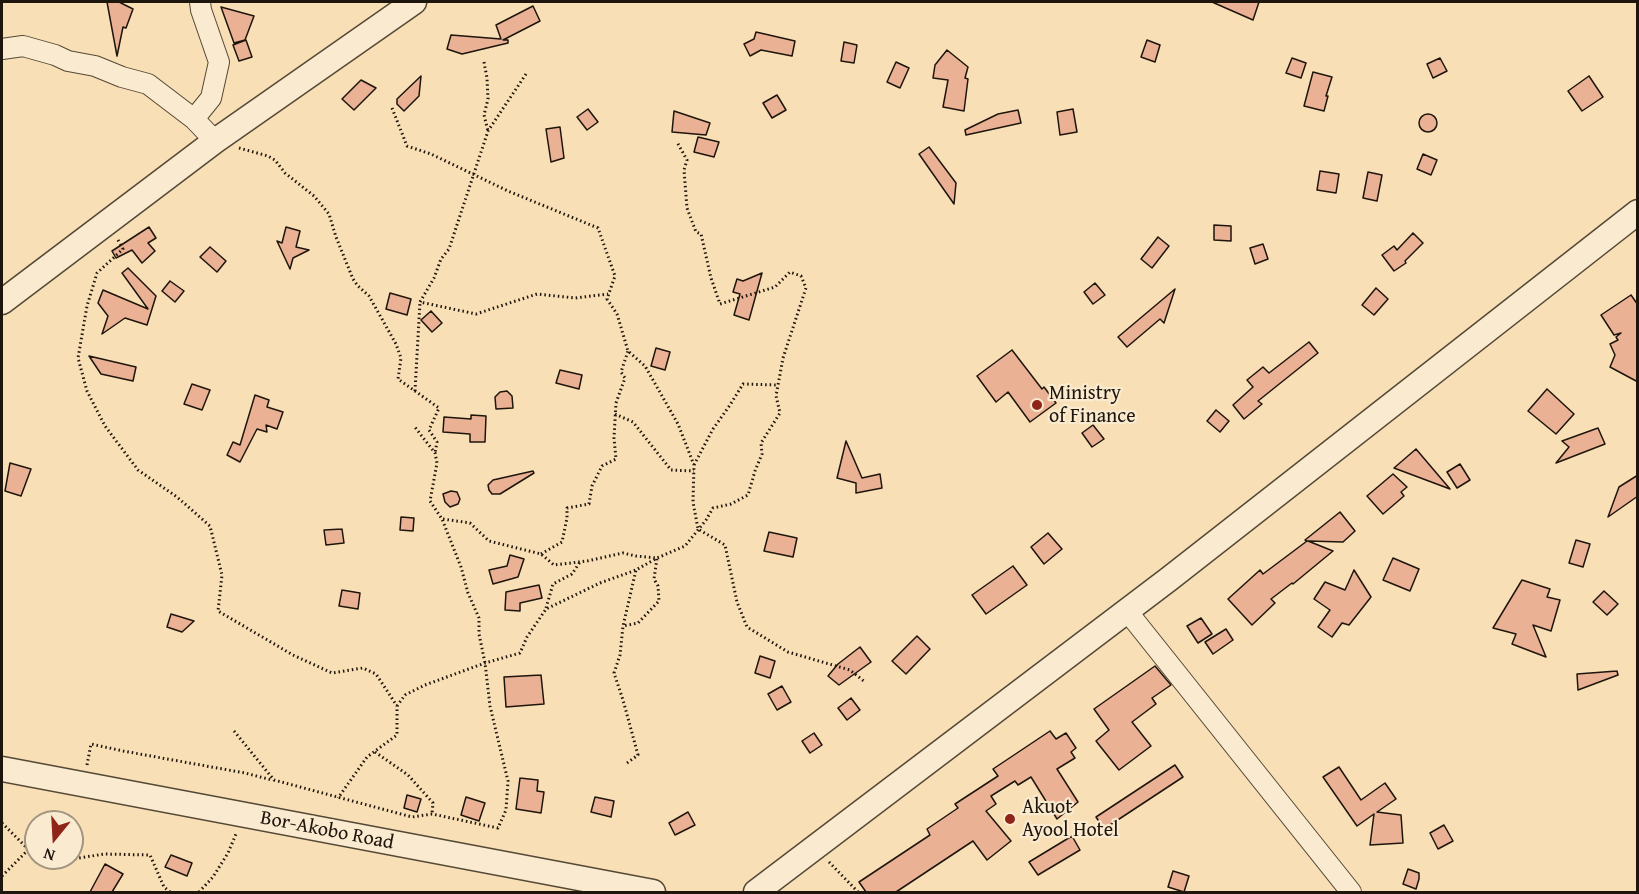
<!DOCTYPE html>
<html>
<head>
<meta charset="utf-8">
<style>
	body { margin:0 }
	#map { position:relative; width:1639px; height:894px; overflow:hidden; background:#f8dfb5; font-family:"Gentium Book Plus",serif }
	canvas { display:block }
	.frame { position:absolute; inset:0; border:3px solid #1e150c; pointer-events:none }
	.north { position:absolute; left:24px; top:810px; width:60px; height:60px; box-sizing:border-box; background:#faeacf; border:2px solid #a29581; border-radius:50%; rotate:198deg; font-size:16px; font-weight:700; line-height:24px; text-align:center; color:#1e150c }
	.north::after { content:''; display:block; margin:auto; width:21px; height:27px; background:#8f2418; clip-path:polygon(50% 0,100% 100%,50% 72%,0 100%) }
</style>
</head>
<body>
<div id="map">
<canvas width="1639" height="894"></canvas>
<div class="frame"></div>
<div class="north">N</div>
</div>
<script>
const c = document.querySelector('canvas').getContext('2d');
c.lineJoin = 'round';
function paint(path, color) { c.fillStyle = color; c.fill(path, 'evenodd'); }
const poly = rows => new Path2D(rows.map(r => 'M' + r).join(''));
function strokePath(path, color, width, dash) { c.strokeStyle = color; c.lineWidth = width; c.lineCap = dash ? 'butt' : 'round'; c.setLineDash(dash || []); c.stroke(path); }
function write(font, color, halo, rows, align = 'center') {
  c.font = font + ' "Gentium Book Plus",serif'; c.lineWidth = 4.5; c.setLineDash([]); c.textBaseline = 'middle'; c.strokeStyle = halo; c.fillStyle = color; for (const [text, x, y, turn = 0] of rows) {
    c.save(); c.translate(x, y); c.rotate((+turn || 0) * Math.PI / 180); c.textAlign = isNaN(turn) ? turn : align; if (halo) c.strokeText(text, 0, 0); c.fillText(text, 0, 0); c.restore();
  }
}
const building = poly([
	[107,2,119,2,133,9,126,28,123,27,117,56,107,2],
	[1212,2,1259,2,1253,20,1212,2],
	[533,6,540,21,503,40,508,40,508,43,462,54,447,49,451,35,501,39,496,25,533,6],
	[221,7,254,16,245,40,234,43,221,7],
	[756,32,795,41,792,56,761,50,750,56,744,44,754,39,756,32],
	[246,40,252,57,239,61,233,45,246,40],
	[1147,40,1160,45,1155,62,1141,57,1147,40],
	[844,42,857,45,854,63,841,61,844,42],
	[947,50,968,67,965,78,968,79,964,111,943,107,948,80,933,78,935,65,947,50],
	[1292,58,1306,63,1301,78,1286,73,1292,58],
	[1440,58,1447,71,1433,78,1427,64,1440,58],
	[896,62,909,68,900,88,887,82,896,62],
	[1313,72,1332,77,1326,96,1328,96,1324,111,1304,106,1313,72],
	[421,76,419,96,404,111,397,104,397,99,421,76],
	[1589,76,1603,97,1582,111,1568,91,1589,76],
	[361,80,376,88,354,110,342,99,361,80],
	[777,95,786,110,772,118,763,103,777,95],
	[588,109,598,122,587,130,577,117,588,109],
	[1073,109,1077,132,1060,135,1057,112,1073,109],
	[1018,110,1021,123,966,135,965,130,998,114,1018,110],
	[674,111,710,123,706,135,672,132,674,111],
	'1419 123a9 9 0 1 1 18 0a9 9 0 1 1-18 0Z',
	[560,127,564,158,551,162,546,129,560,127],
	[698,137,719,142,714,157,694,152,698,137],
	[929,147,956,183,954,204,919,154,929,147],
	[1423,154,1437,160,1431,175,1417,169,1423,154],
	[1320,171,1339,174,1336,193,1317,190,1320,171],
	[1368,172,1382,175,1377,201,1363,198,1368,172],
	[1214,225,1231,226,1231,241,1214,240,1214,225],
	[149,227,156,238,148,243,155,251,142,263,132,250,116,258,112,251,149,227],
	[286,227,300,231,296,247,309,250,293,258,290,269,277,241,282,243,286,227],
	[1413,233,1423,243,1405,261,1406,263,1394,271,1382,255,1394,246,1397,250,1413,233],
	[1158,237,1169,246,1152,268,1141,259,1158,237],
	[1263,244,1268,259,1255,264,1250,248,1263,244],
	[210,247,226,261,217,272,200,257,210,247],
	[128,268,156,296,147,325,125,318,102,334,108,316,98,303,103,290,148,309,122,273,128,268],
	[762,273,749,320,734,315,740,294,733,292,737,279,743,281,762,273],
	[170,281,184,291,175,302,162,291,170,281],
	[1095,283,1105,295,1093,304,1084,292,1095,283],
	[1376,288,1388,299,1374,315,1362,305,1376,288],
	[1175,289,1164,323,1160,319,1127,347,1118,337,1175,289],
	[390,293,411,299,407,315,386,309,390,293],
	[1631,295,1638,305,1638,382,1610,367,1615,355,1610,344,1618,340,1616,337,1621,333,1614,335,1601,315,1631,295],
	[431,311,442,323,432,332,421,320,431,311],
	[1309,342,1318,353,1258,401,1262,404,1244,419,1233,405,1253,387,1247,380,1263,367,1269,373,1309,342],
	[656,348,670,352,665,370,651,366,656,348],
	[1012,350,1042,389,1044,387,1056,403,1030,422,1008,392,996,402,977,376,1012,350],
	[89,356,136,367,133,381,101,374,89,356],
	[560,370,582,375,579,389,556,383,560,370],
	[192,384,210,390,202,410,184,404,192,384],
	[1547,389,1574,414,1556,434,1528,411,1547,389],
	[507,391,512,396,513,408,496,409,495,397,500,392,507,391],
	[255,395,269,400,267,407,283,412,277,429,266,425,267,432,257,429,240,462,227,455,233,442,240,445,255,395],
	[1216,410,1229,421,1220,432,1207,421,1216,410],
	[471,415,486,416,485,442,470,442,470,434,443,432,444,417,471,419,471,415],
	[1093,425,1104,439,1092,447,1082,433,1093,425],
	[1598,428,1605,444,1556,463,1569,447,1562,441,1598,428],
	[846,441,862,478,880,474,882,488,856,493,856,483,837,478,846,441],
	[1416,449,1450,489,1394,468,1416,449],
	[10,463,31,469,21,496,5,491,10,463],
	[1460,464,1470,480,1457,488,1447,472,1460,464],
	[533,471,534,473,500,494,492,494,489,490,488,485,493,480,533,471],
	[1393,474,1407,487,1401,492,1404,496,1383,514,1367,496,1393,474],
	[1638,475,1638,496,1608,517,1619,487,1638,475],
	[451,491,457,492,460,499,458,504,450,507,445,502,443,494,451,491],
	[1340,512,1355,531,1343,542,1308,541,1333,551,1293,584,1292,583,1271,599,1275,603,1252,625,1228,599,1260,570,1263,574,1307,541,1305,540,1340,512],
	[401,517,414,518,413,531,400,530,401,517],
	[342,529,344,543,326,545,324,530,342,529],
	[769,532,797,538,793,557,764,551,769,532],
	[1048,533,1062,549,1044,564,1031,547,1048,533],
	[1576,540,1590,544,1583,567,1569,563,1576,540],
	[510,555,524,559,518,577,493,584,489,570,507,566,510,555],
	[1393,558,1419,569,1410,591,1383,580,1393,558],
	[1013,566,1027,585,986,614,972,595,1013,566],
	[1354,570,1371,597,1349,625,1342,623,1332,637,1318,627,1330,610,1314,599,1325,582,1345,590,1354,570],
	[1522,580,1550,589,1547,597,1560,600,1551,631,1533,625,1546,657,1512,644,1516,634,1493,628,1522,580],
	[539,585,542,598,520,603,520,611,505,610,506,592,539,585],
	[342,590,360,593,358,609,339,606,342,590],
	[1604,591,1618,604,1607,615,1593,602,1604,591],
	[171,614,194,621,182,632,167,627,171,614],
	[1201,618,1212,634,1198,643,1187,626,1201,618],
	[1226,629,1233,640,1213,654,1205,642,1226,629],
	[917,636,930,649,906,674,892,661,917,636],
	[860,647,871,662,839,685,828,676,838,664,860,647],
	[760,656,775,661,770,678,755,673,760,656],
	[1155,666,1171,685,1152,698,1156,704,1132,722,1151,746,1119,770,1096,741,1109,730,1094,709,1155,666],
	[1617,671,1618,675,1578,690,1577,674,1617,671],
	[541,675,544,704,506,707,504,677,541,675],
	[782,686,791,702,777,710,768,694,782,686],
	[851,698,860,710,847,720,838,708,851,698],
	[1050,731,1056,739,1066,733,1076,748,1071,752,1075,758,1057,769,1078,802,1057,819,1031,777,1018,785,1015,781,991,796,996,804,986,811,1011,841,987,860,973,841,896,892,866,892,859,882,930,835,927,829,958,808,955,804,998,776,993,769,1050,731],
	[814,733,822,745,810,753,802,741,814,733],
	[1175,765,1183,777,1104,829,1096,817,1175,765],
	[1339,767,1361,800,1385,783,1396,799,1377,812,1401,815,1403,843,1370,845,1374,814,1357,826,1323,777,1339,767],
	[520,778,538,780,537,791,544,792,541,813,516,809,520,778],
	[407,795,421,799,417,812,404,808,407,795],
	[466,797,485,803,479,821,461,815,466,797],
	[595,797,614,801,611,817,591,812,595,797],
	[688,812,695,825,675,835,669,823,688,812],
	[1444,825,1453,841,1438,849,1430,833,1444,825],
	[1072,836,1080,850,1038,875,1029,862,1072,836],
	[171,855,192,863,187,876,165,867,171,855],
	[105,864,123,874,112,892,90,892,105,864],
	[1408,869,1419,873,1419,879,1416,889,1403,884,1408,869],
	[1173,871,1189,876,1184,892,1168,887,1173,871]
]);
paint(building, '#eab195');
strokePath(building, '#1e150c', 1.5);
const minor = poly([
	[2,49,23,46,55,55,68,61,95,66,122,77,148,84,194,119,215,141],
	[194,119,211,98,219,62,201,10,200,2],
	[1127,611,1351,892]
]);
const tertiary = poly([
	[2,302,215,141,414,2],
	[2,769,653,892],
	[756,892,1169,579,1638,212]
]);
strokePath(minor, '#544836', 22);
strokePath(tertiary, '#544836', 27);
strokePath(poly([
	[484,62,487,78,488,99,484,115,488,131],
	[526,74,488,131,449,249,441,259,434,278,420,302,476,314,537,294,575,298,608,294],
	[392,108,407,146,431,154,508,191,598,228,615,276,607,299,617,314,628,351,645,366,678,424,694,465,693,502,698,529,725,545,737,602,747,627,788,652,850,670,865,682],
	[239,148,268,156,275,160,285,173,314,196,329,214,336,237,353,279,358,286,369,296,396,344,401,358,398,379,439,408,429,430,437,442,435,453],
	[118,240,123,249,97,273,87,306,78,358,87,391,105,426,138,470,177,497,210,526,222,575,218,611,293,655,332,673,363,668,376,674,397,706,397,735,367,757,338,798],
	[415,391,420,302],
	[615,414,633,422,671,470,694,471],
	[694,465,713,429,730,405,743,384,778,385],
	[443,519,470,523,489,541,541,554,554,565,587,561,623,553,636,556,657,558,654,579,658,586,659,601,638,623,623,626],
	[541,554,562,542,567,518,567,508,589,504,592,486,602,466,616,459,614,438,616,403,625,378,621,372,628,351],
	[546,608,553,584,572,574,580,562],
	[397,706,405,695,425,685,485,663,520,653,527,637,546,609,600,583,636,570,657,558,685,546,706,520,713,508,731,504,748,495,755,471,762,454,761,443,780,413,776,396,783,358,806,288,801,276,790,272,775,287,720,304,711,278,701,234,696,232,687,208,684,170,687,160,677,142],
	[234,731,274,780,412,817,432,814,498,828,506,810,508,781,490,706,485,663,479,634,479,618,468,593,461,567,442,519,430,501,437,463,435,453,414,426],
	[375,752,408,775,433,803,432,814],
	[627,763,638,755,623,700,614,673,620,655,623,626,636,570],
	[87,765,91,744,123,751,245,773,272,780],
	[2,823,28,849],
	[53,858,61,861,104,854,150,855,164,887,170,892],
	[829,862,858,892],
	[2,876,29,849,36,852],
	[199,892,213,877,228,853,236,834]
]), '#1e150c', 3, [1.5, 3]);
strokePath(minor, '#faeacf', 20);
strokePath(tertiary, '#faeacf', 24);
for (const [x, y, r, color] of [
	[1037,405,6,"#8f2418"],
	[1010,819,6,"#8f2418"]
]) { const dot = new Path2D(); dot.arc(x, y, r, 0, 2 * Math.PI); c.fillStyle = color; c.fill(dot); strokePath(dot, '#faeacf', 2); }
write('20px', '#1e150c', '#faeacf', [
	["Ministry",1049,394],
	["of Finance",1049,417],
	["Akuot",1022,808],
	["Ayool Hotel",1022,831]
], 'left');
write('20px', '#1e150c', '#faeacf', [
	["Bor-Akobo Road",327,831,11]
]);
</script>
</body>
</html>
